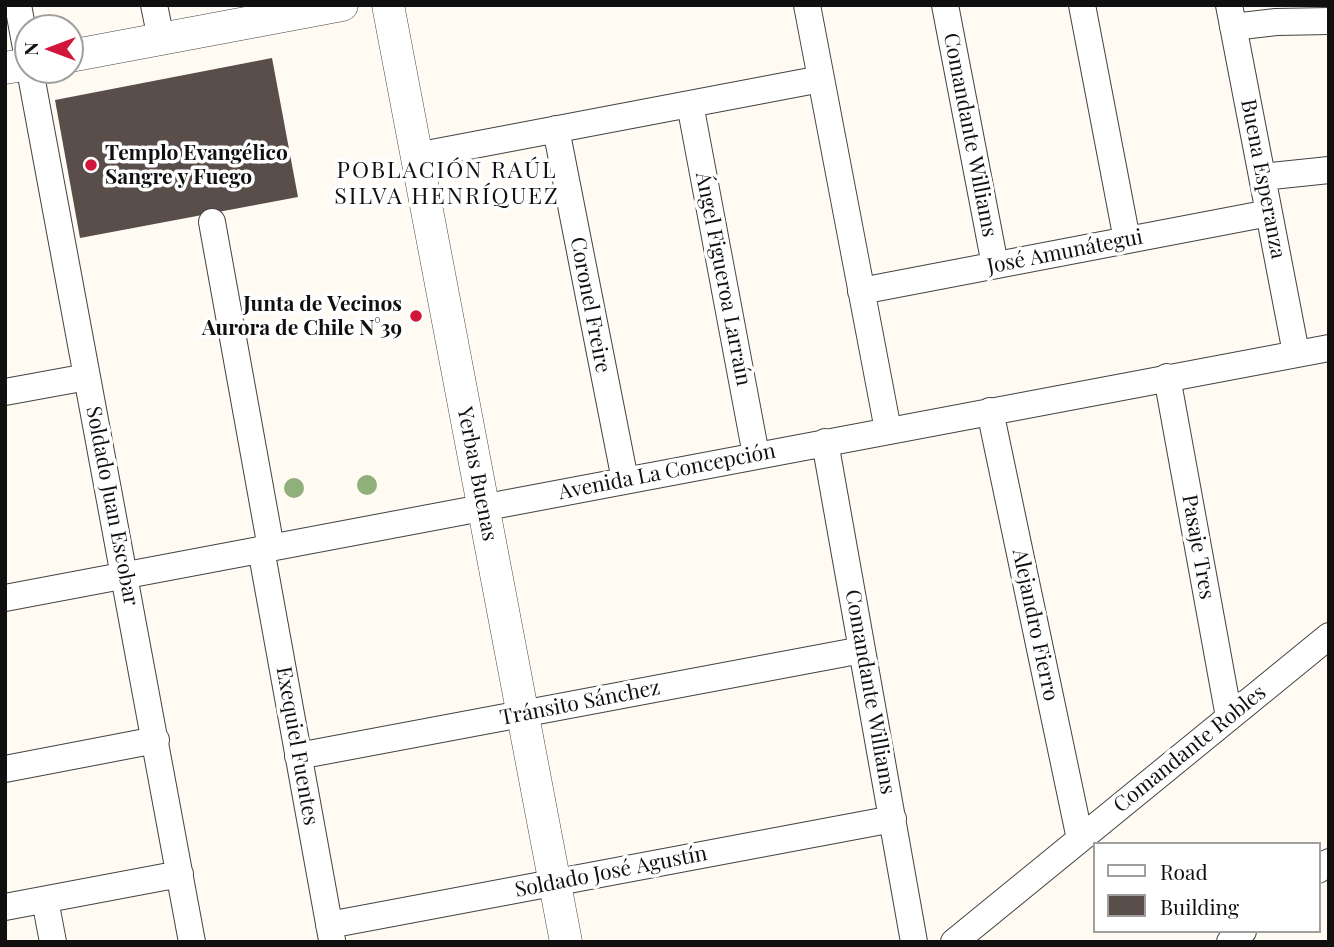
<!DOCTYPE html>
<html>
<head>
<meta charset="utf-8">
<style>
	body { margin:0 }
	#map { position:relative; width:1334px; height:947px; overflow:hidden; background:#fffbf2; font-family:"Playfair Display",serif }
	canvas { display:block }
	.frame { position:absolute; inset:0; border:7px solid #101010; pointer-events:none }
	.legend { position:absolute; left:1093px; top:842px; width:228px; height:91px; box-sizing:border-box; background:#fff; border:2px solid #9f9f9f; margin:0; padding:9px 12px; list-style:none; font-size:21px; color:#101010 }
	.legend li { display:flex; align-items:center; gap:14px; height:35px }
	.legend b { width:35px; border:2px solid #9f9f9f }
	.north { position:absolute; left:14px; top:14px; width:70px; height:70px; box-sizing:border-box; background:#fff; border:2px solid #9f9f9f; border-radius:50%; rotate:270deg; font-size:19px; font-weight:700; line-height:28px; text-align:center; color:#101010 }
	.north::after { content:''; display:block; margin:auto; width:24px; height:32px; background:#d11639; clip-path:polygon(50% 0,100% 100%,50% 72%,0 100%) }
</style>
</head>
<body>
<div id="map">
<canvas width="1334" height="947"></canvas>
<div class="frame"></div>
<ul class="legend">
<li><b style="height:9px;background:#fff"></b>Road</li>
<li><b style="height:19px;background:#5a4e4a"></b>Building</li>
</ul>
<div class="north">N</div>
</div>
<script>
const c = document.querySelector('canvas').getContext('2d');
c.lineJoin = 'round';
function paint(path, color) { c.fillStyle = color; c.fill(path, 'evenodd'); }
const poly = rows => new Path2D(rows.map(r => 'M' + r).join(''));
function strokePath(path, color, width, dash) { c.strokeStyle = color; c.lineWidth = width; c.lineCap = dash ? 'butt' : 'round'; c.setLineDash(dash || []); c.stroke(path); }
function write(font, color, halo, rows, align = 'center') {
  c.font = font + ' "Playfair Display",serif'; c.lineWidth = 7; c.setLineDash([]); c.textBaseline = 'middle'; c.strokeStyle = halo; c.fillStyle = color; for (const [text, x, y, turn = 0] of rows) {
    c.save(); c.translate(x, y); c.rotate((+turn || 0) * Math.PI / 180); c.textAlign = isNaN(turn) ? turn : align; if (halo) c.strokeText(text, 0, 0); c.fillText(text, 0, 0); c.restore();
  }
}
paint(poly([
	[272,58,298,197,80,238,55,100]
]), '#5a4e4a');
const minor = poly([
	[18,5,28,59],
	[154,5,161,39],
	[807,5,888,430],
	[945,5,995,265],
	[1082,5,1127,240],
	[1229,5,1296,353],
	[1233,27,1276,22,1329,21],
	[30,70,192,942],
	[690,104,756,455],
	[556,129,625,480],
	[416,156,821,79],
	[1262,177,1329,170],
	[212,222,271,548],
	[861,291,1269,213],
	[1167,377,1229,717],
	[5,392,87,377],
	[990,411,1080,839],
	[825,442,914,942],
	[261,549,332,940],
	[5,598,1329,348],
	[298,756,862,650],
	[5,769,156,740],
	[1318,870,1329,862],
	[45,900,53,942],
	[5,907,180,874],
	[329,925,893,819],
	[954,942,1329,636],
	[1230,942,1243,931]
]);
const tertiary = poly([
	[388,5,566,942],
	[70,56,342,5],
	[5,68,28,64]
]);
strokePath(minor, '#434343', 28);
strokePath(tertiary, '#434343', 33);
strokePath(minor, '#fff', 26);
strokePath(tertiary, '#fff', 32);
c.fillStyle = '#90af7a';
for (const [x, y] of [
	[367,485],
	[294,488]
]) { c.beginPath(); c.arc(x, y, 10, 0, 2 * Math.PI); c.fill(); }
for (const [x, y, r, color] of [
	[91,165,7,"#d11639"],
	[416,316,7,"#d11639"]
]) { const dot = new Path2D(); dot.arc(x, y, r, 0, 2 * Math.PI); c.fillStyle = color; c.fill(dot); strokePath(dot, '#fff', 2.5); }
write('21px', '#101010', '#fff', [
	["Comandante Williams",970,135,79],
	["Buena Esperanza",1263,179,79],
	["José Amunátegui",1065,252,-11],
	["Ángel Figueroa Larraín",723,279,79],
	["Coronel Freire",590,305,79],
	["Avenida La Concepción",667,472,-11],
	["Yerbas Buenas",477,474,79],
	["Soldado Juan Escobar",112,506,79],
	["Pasaje Tres",1198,547,80],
	["Alejandro Fierro",1035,625,78],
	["Comandante Williams",870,692,80],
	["Tránsito Sánchez",580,703,-11],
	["Exequiel Fuentes",297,746,80],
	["Comandante Robles",1190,749,-39],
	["Soldado José Agustín",611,872,-11]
]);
write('bold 21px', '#101010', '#fff', [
	["Templo Evangélico",105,153],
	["Sangre y Fuego",105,177],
	["Junta de Vecinos",402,304,"right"],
	["Aurora de Chile N°39",402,328,"right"]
], 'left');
c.letterSpacing = '2px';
write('23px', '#101010', '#fff', [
	["POBLACIÓN RAÚL",447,171],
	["SILVA HENRÍQUEZ",447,197]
]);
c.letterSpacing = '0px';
</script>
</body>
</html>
